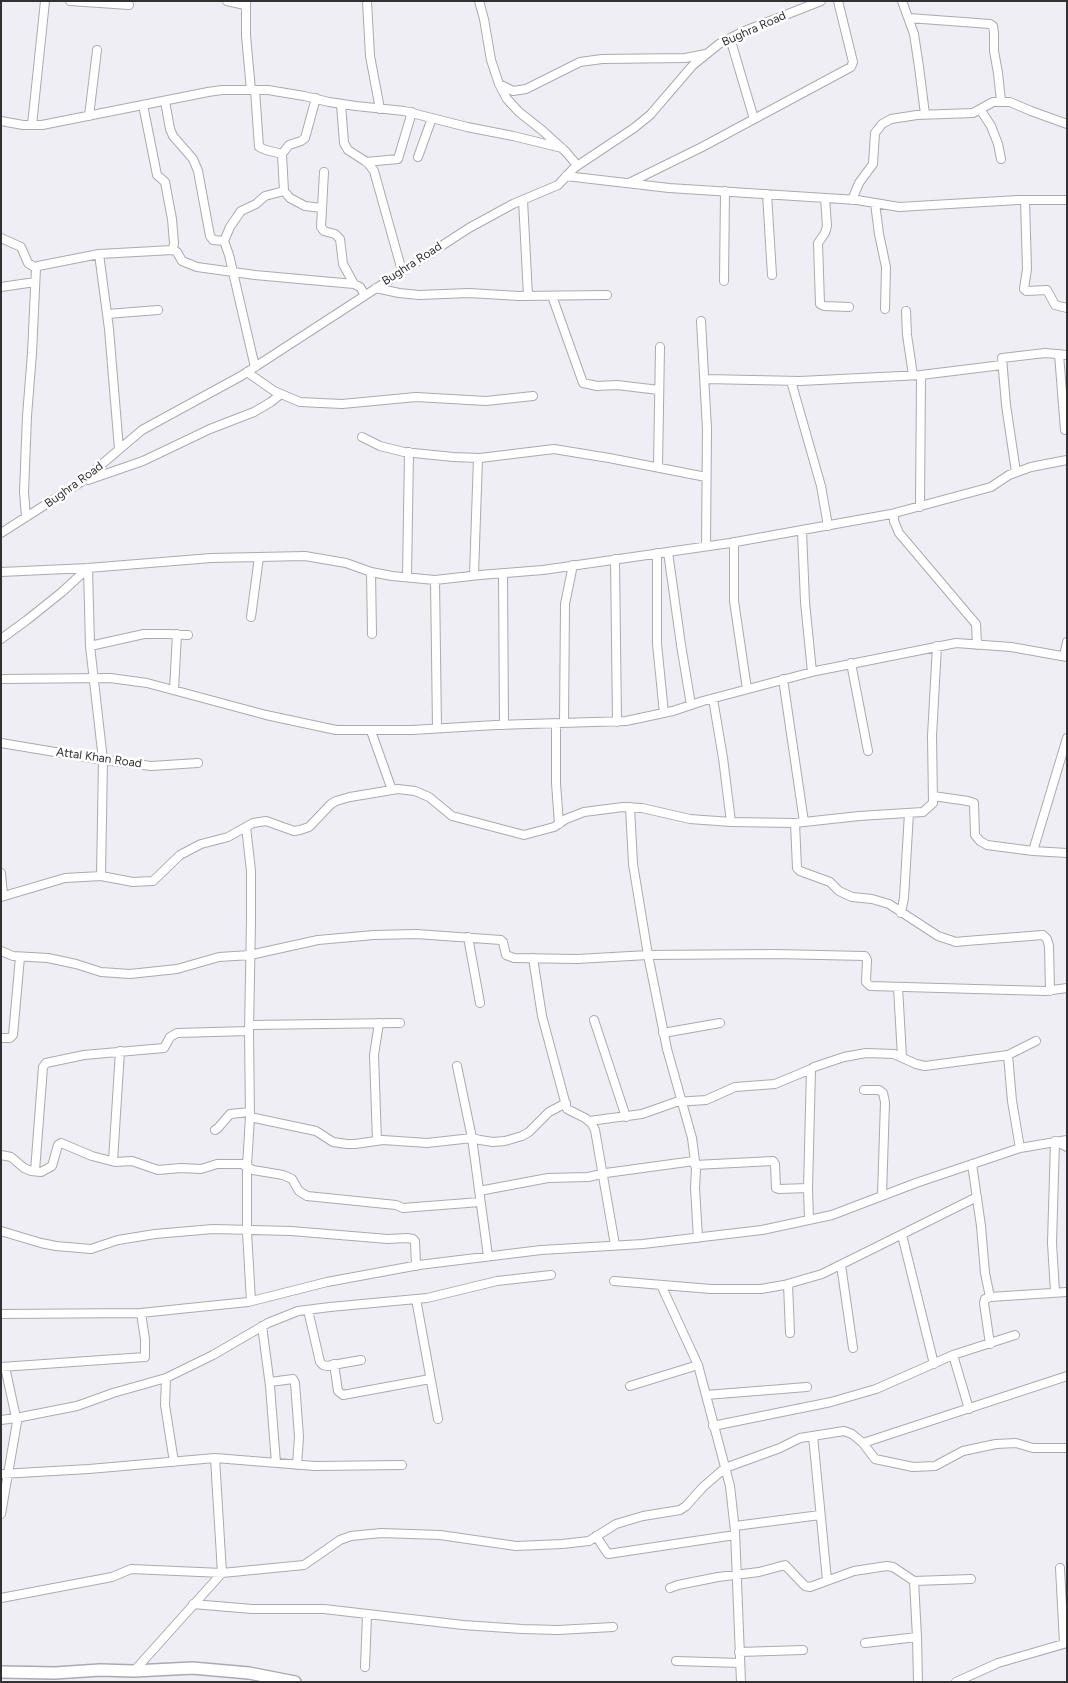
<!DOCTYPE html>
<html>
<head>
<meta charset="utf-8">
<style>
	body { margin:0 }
	#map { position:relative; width:1068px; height:1683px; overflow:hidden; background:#efeef5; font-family:Figtree,sans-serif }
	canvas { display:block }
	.frame { position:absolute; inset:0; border:2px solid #313134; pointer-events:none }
</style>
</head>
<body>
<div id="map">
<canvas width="1068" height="1683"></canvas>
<div class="frame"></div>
</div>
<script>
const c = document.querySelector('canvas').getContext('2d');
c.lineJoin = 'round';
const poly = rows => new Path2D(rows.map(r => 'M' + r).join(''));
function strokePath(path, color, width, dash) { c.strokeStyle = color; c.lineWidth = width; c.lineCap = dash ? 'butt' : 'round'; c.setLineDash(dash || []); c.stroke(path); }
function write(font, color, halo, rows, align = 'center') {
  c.font = font + ' Figtree,sans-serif'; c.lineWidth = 5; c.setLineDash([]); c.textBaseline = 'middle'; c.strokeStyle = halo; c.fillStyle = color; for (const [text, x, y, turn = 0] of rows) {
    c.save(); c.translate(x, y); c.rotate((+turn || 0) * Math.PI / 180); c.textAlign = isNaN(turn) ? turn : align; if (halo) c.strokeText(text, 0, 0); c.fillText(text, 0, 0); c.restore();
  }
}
const minor = poly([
	[70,1,129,5],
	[227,1,245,5],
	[246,1,246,36,251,90],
	[367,1,370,56,380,109],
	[479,1,484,19,491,60,499,84,507,99,519,112,543,131,566,152,577,165],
	[902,1,914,34,919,67,925,114],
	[909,18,990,24,993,26,994,33,994,51,998,73,1001,101],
	[730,38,754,119],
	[499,84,513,91,526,89,580,62,602,59,685,58,706,54],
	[255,90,259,147,266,150,282,154],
	[316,98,305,138,301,141,289,145,282,154,284,191,290,198,305,206,322,208],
	[165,101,170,129,173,136,193,159,198,171,210,236,213,240,224,241],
	[341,104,344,143,348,150,368,163,374,171,402,271],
	[143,105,157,175,165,182,172,219,174,243,173,250],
	[980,109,991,126,998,144,1001,159],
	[89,116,97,50],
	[1,121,23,125,42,125,208,92,222,90,268,90,304,96,329,102,356,106,404,111,467,127,513,136,562,148],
	[32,125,45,1],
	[418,157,432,118],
	[366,162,398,159,412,112],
	[324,172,321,227,324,231,335,234,340,239,343,264,354,284],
	[566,176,669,188,857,200,899,207,1018,200,1067,200],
	[629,183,702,147,851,67,853,62,838,1],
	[767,194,772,275],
	[825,198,827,226,825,233,818,243,820,304,824,306,849,307],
	[523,200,528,296],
	[852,200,859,183,873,164,875,133,882,124,891,119,917,115,973,113,993,102,1010,102,1031,111,1067,124],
	[1025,200,1027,269,1024,289,1026,291,1047,290,1055,305,1067,308],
	[875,203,879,234,886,267,885,309],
	[1,238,21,247,28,263,36,268],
	[99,254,109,329,119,449],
	[724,281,725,191],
	[1,287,35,282],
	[376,288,399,293,419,295,469,293,519,296,607,295],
	[552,296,583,383,597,386,617,385,659,390],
	[906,311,907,335,913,375],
	[107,314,158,310],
	[701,321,707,429,706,546],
	[1059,354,1065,430],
	[255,367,229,255,224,241,230,227,241,211,256,204,265,196,284,191],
	[247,372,274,391,300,402,342,404,416,397,486,401,533,396],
	[705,379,800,381,921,375,1002,365],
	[791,381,821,486,828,526],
	[362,437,380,446,404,452,453,457,480,458,554,449,609,458,706,477],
	[658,467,660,347],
	[1016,472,1006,405,1002,358,1045,353,1067,355],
	[88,480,143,461,210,429,254,412,271,402,281,394],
	[920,507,921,375],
	[894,514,894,521,899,533,976,624,977,645],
	[26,517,24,492,27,416,32,353,36,268,38,266,99,254,173,250,177,252,182,261,197,267,255,275,354,284,360,287,365,295],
	[802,531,805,602,812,672],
	[1,533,81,482,142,430,241,376,469,228,513,204,558,185,574,168,634,128,650,115,693,65,719,44,742,32,821,1],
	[734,542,734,601,747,689],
	[668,552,681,645,691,705],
	[657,553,657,644,664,713],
	[615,559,617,722],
	[88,568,90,646,103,760,101,876],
	[1,572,88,568,211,558,305,556,346,563,371,572,392,576,435,580,480,575,543,570,730,543,891,514,991,487,1009,475,1031,467,1067,460],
	[371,572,372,634],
	[503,573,504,725],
	[474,575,478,458],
	[407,577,409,452],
	[435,580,437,728],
	[251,617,259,557],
	[1,639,27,620,62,592,88,568],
	[90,646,144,634,168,634,188,635],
	[1064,656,1067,642],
	[851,663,868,751],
	[1,679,110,678,147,683,266,715,336,730,412,730,496,725,626,721,673,711,703,701,816,671,956,643,1011,647,1067,657],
	[783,679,804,822],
	[174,690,177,634],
	[713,699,723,758,731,822],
	[556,723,556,783,559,824],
	[564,723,565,604,573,565],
	[371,731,392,790],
	[1,743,103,760,151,766,198,763],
	[933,796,968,801,974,803,975,835,980,841,987,845,1033,851,1067,853],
	[630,807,633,864,648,955,667,1049,692,1138,696,1169,695,1188,698,1238],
	[795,823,797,868,800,871,830,882,839,891,852,897,872,899,889,904,938,936,956,942,966,941,1043,935,1047,939,1049,946,1050,991],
	[246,827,251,871,251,920,249,1031,250,1117,247,1166,247,1232,251,1301],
	[1033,851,1067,738],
	[1,873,3,895],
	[1,897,65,878,101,876,133,882,153,881,180,855,201,844,228,837,253,823,266,821,294,831,300,830,309,827,331,804,336,801,350,797,398,789,415,791,429,797,452,816,524,835,554,827,566,819,584,812,623,807,642,808,690,819,731,822,795,823,859,816,923,812,933,803,932,736,937,646],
	[901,913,904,898,909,813],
	[468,937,480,1003],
	[1,951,13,956,48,958,76,964,101,972,130,974,177,969,219,957,250,955,318,940,374,935,416,934,501,940,503,942,506,955,514,958,577,959,648,955,775,954,865,956,867,960,866,982,870,986,1045,991,1067,988],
	[533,958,542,1016,567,1109,585,1118,592,1124,595,1130,615,1245],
	[898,987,902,1057],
	[594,1020,626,1117],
	[249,1025,400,1023],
	[663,1033,720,1023],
	[1,1038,10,1038,13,1035,20,957],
	[1008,1055,1036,1041],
	[457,1066,472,1138,488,1256],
	[864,1090,879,1090,883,1093,885,1102,882,1195],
	[250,1117,316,1131,333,1142,347,1144,355,1144,383,1140,427,1143,472,1138,480,1140,493,1142,505,1141,522,1136,529,1132,549,1112,566,1103],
	[589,1121,642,1114,676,1102,706,1100,735,1087,775,1084,811,1069],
	[215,1130,218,1128,230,1114,250,1112],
	[377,1141,374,1055,379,1023],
	[1055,1141,1067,1147],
	[1,1155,11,1157,24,1168,31,1171,41,1172,52,1166,58,1145,61,1143,92,1156,115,1162,132,1161,158,1170,181,1168,201,1169,217,1164,242,1164,253,1170,283,1175,292,1179,299,1191,307,1196,396,1205,403,1208,480,1202],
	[113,1161,120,1051],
	[972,1164,981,1226,985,1273,990,1297],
	[695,1165,773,1161,775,1164,776,1188,779,1189,808,1188],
	[35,1171,43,1067,46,1063,84,1055,164,1048,170,1037,177,1033,249,1031],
	[479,1191,548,1178,588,1177,606,1173,694,1161],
	[809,1220,808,1188,811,1069,814,1067,844,1057,866,1053,894,1054,916,1064,925,1066,1008,1055,1012,1101,1020,1148],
	[1,1231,41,1243,56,1246,91,1249,118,1240,155,1234,213,1229,291,1231,388,1239,407,1238,413,1239,415,1241,416,1266],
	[902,1235,934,1364],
	[841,1265,853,1348],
	[614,1281,711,1289,761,1289,784,1285,822,1274,977,1197],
	[788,1284,790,1333],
	[661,1285,698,1365,730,1486,735,1531,741,1682],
	[1055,1292,1052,1243,1055,1141],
	[416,1299,438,1419],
	[308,1310,320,1362,323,1365,327,1366,361,1360],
	[1,1314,141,1313,189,1308,248,1302,327,1282,419,1265,541,1250,643,1244,762,1230,832,1215,916,1183,1020,1148,1067,1140],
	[262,1326,270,1386,276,1463],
	[990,1344,984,1303,985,1299,990,1297,1067,1292],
	[953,1355,969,1409],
	[334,1364,338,1391,343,1395,430,1379],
	[1,1367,145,1357,145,1339,141,1313],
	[166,1378,165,1405,174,1462],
	[270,1382,293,1379,295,1383,299,1437,297,1465],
	[630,1386,698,1365],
	[706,1395,807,1387],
	[1,1420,16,1418,77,1406,113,1393,166,1378,213,1355,268,1323,298,1311,330,1307,427,1298,497,1281,551,1275],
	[713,1426,831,1402,876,1389,953,1355,1015,1335],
	[813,1436,827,1580],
	[863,1443,1067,1376],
	[1,1474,89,1469,215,1458,315,1466,402,1465],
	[1,1514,17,1422,5,1367],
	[735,1526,820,1515],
	[596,1536,608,1554,735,1535],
	[1060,1568,1064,1643],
	[914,1581,917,1637,918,1682],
	[670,1588,678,1585,718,1577,759,1572,785,1565,805,1586,810,1587,854,1571,887,1566,893,1567,914,1581,971,1579],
	[1,1598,112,1577,131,1569,222,1573,304,1565,340,1540,351,1536,381,1533,440,1535,516,1546,562,1544,589,1541,616,1524,643,1516,680,1510,686,1506,703,1487,725,1468,780,1448,800,1438,844,1431,852,1434,863,1443,875,1459,913,1467,935,1466,963,1451,996,1444,1016,1443,1033,1448,1067,1448],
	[193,1604,252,1609,324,1609,463,1625,522,1629,558,1630,613,1627],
	[865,1643,917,1637],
	[739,1652,803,1650],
	[676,1661,740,1663],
	[365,1667,367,1615],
	[134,1671,222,1573,215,1458],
	[956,1682,998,1663,1067,1643]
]);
const highway = poly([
	[1,1672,55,1673,100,1670,134,1671,192,1668,249,1673,295,1682]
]);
strokePath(minor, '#abaab0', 10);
strokePath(highway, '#abaab0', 14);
strokePath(minor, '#fff', 8);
strokePath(highway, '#fff', 11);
write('12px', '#313134', '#fff', [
	["Bughra Road",754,29,-24],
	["Bughra Road",412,264,-33],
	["Bughra Road",74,485,-36],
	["Attal Khan Road",99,758,8]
]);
</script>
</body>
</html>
